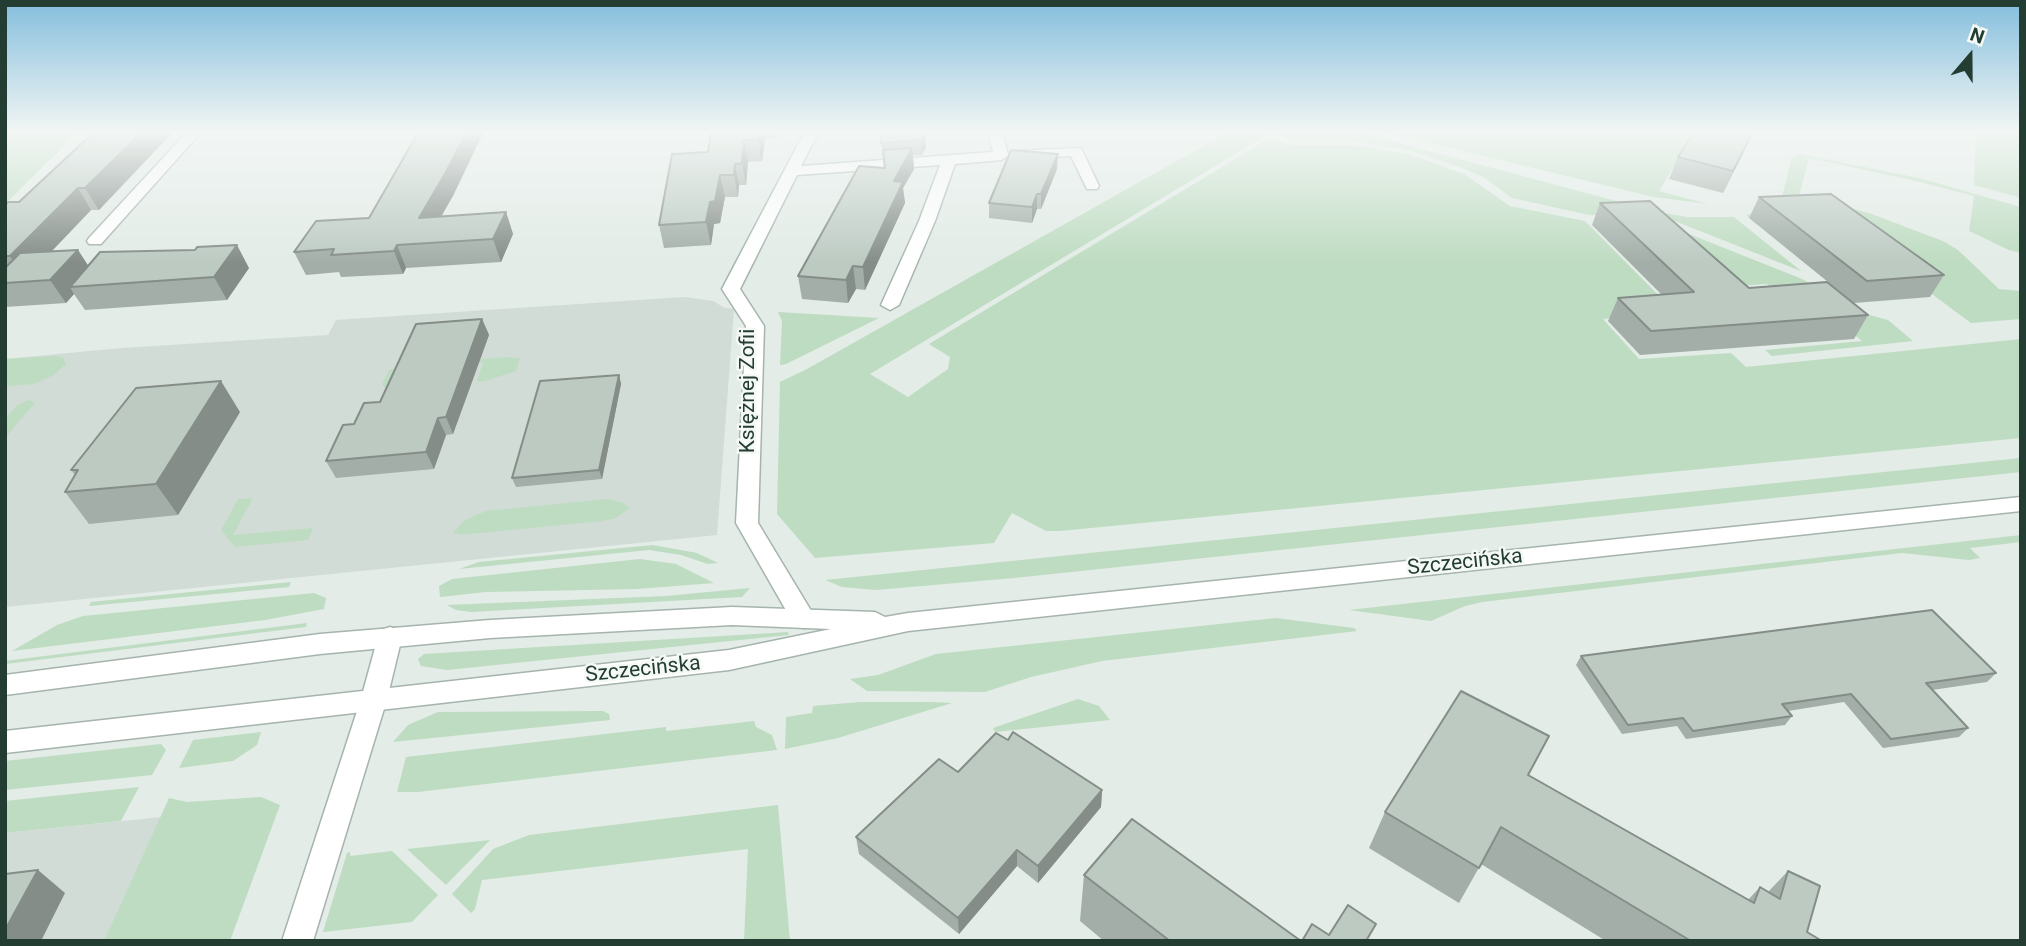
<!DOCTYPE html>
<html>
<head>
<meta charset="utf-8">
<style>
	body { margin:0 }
	#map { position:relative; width:2026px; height:946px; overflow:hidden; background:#e3ece7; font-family:Roboto,sans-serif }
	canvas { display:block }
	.frame { position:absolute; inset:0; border:7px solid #243d32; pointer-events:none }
	.north { position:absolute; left:1935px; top:21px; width:70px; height:70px; -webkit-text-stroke:5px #f4f9f5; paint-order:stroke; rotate:20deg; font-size:19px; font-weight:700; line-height:28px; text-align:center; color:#243d32 }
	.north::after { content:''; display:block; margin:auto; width:24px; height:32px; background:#243d32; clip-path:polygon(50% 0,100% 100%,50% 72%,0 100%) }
</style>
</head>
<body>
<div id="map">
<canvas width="2026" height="946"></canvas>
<div class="frame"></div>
<div class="north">N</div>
</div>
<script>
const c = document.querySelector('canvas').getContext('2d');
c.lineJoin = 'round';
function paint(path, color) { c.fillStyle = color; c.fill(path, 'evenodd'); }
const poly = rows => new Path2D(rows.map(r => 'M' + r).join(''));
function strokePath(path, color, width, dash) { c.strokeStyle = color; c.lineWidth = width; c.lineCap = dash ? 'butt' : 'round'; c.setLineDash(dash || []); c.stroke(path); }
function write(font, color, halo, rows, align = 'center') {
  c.font = font + ' Roboto,sans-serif'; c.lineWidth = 5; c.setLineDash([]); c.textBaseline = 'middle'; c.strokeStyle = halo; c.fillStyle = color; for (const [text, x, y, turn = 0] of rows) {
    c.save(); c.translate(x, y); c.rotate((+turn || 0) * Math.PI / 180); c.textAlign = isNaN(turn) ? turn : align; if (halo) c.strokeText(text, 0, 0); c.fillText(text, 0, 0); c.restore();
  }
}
paint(poly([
	[684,297,713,301,725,308,734,309,717,535,5,607,5,359,121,348,328,335,336,320],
	[221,811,230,941,5,941,5,833]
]), '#d2dcd6');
paint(poly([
	[5,131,79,131,5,204],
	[1230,131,1354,131,1654,211,1687,217,1734,217,1801,271,1662,216,1589,215,1512,198,1485,178,1462,168,1409,150,1353,141,1296,141,1270,133,870,374,908,397,948,369,950,357,929,344,1270,138,1290,145,1354,145,1412,155,1464,174,1510,206,1585,221,1675,312,1603,319,1639,359,1731,353,1746,367,2021,339,2021,438,1060,531,1046,531,1012,513,994,543,815,558,777,514,780,382,807,369],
	[1379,131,1695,131,1659,191,1708,204,1654,197],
	[1976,131,2021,131,2021,198,1974,185],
	[1800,154,1919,178,2021,207,2021,253,2009,250,1969,231,1974,196,1920,182,1809,158,1799,196,1869,213,1943,241,1958,250,1999,289,2021,291,2021,319,1971,323,1817,209,1758,225,1746,215,1770,211,1782,197,1792,157],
	[1669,226,1802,279,1814,286,1782,297,1767,284,1724,287],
	[1817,303,1826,303,1888,320,1913,341,1772,356,1765,350,1862,341],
	[778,312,879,318,786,364,780,365,782,321],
	[54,356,63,358,66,364,54,375,34,384,5,386,5,359],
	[506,357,520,358,516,371,485,381,477,382,483,362,402,369,386,389,382,384,389,370,401,366],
	[29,400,35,403,5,438,5,419,17,405],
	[2021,458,2021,472,1014,578,876,590,842,587,825,580],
	[253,498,233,535,313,528,308,540,235,547,221,530,238,499],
	[607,499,621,502,630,508,616,518,602,521,460,535,453,532,465,520,486,511],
	[2021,535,2021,542,1970,548,1980,558,1969,560,1902,553,1482,602,1465,606,1431,621,1349,610],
	[653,545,697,553,718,563,708,564,681,555,649,550,459,569,479,562],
	[640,559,676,564,714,583,637,589,486,592,440,597,439,586,452,579],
	[291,582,289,587,89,606,91,602],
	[750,588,742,597,471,612,456,610,447,605,666,596],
	[314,593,326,598,324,609,265,620,12,651,57,625,83,616],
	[1276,618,1354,628,1357,631,1102,661,1031,677,985,692,867,691,850,679,878,675,936,654],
	[307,623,306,627,5,664,5,661],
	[788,632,789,635,447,670,421,666,418,659,424,654],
	[1078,699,1099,706,1110,720,995,732,993,728],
	[860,702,930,702,952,703,838,738,785,749,786,717,812,713,813,706],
	[603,711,609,714,610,720,393,742,408,725,438,712],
	[754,721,756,727,772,735,777,750,418,792,397,792,406,757,666,727,666,731],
	[261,732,257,745,233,761,179,768,193,740],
	[161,744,166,750,152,775,5,790,5,761],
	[139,787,121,821,5,833,5,801],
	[261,797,280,805,230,941,104,941,169,798,187,802],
	[778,805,790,941,744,941,748,849,482,880,475,909,471,913,452,894,493,849,529,835],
	[490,840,446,885,407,849],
	[392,851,438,895,412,922,323,932,347,853,350,852,350,856]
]), '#bedcc1');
const minor = poly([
	[188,131,202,131,101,244,89,244,87,241,89,238,188,131],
	[805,131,819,131,801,166,993,152,988,131,1002,131,1008,154,1014,151,1081,148,1099,186,1097,189,1087,189,1071,156,1014,159,1008,156,1001,160,955,164,935,221,899,305,890,310,881,305,919,221,940,165,797,175,740,289,764,326,758,523,816,619,813,626,804,628,795,626,736,523,746,326,722,289,805,131],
	[390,627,399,630,402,637,387,699,313,941,282,941,361,699,378,637,381,630,390,627]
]);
const tertiary = poly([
	[2021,497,2021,511,908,631,729,670,5,753,5,731,729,650,831,629,732,625,490,638,320,654,5,695,5,675,320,634,490,620,732,607,875,612,885,617,908,613,2021,497]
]);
strokePath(minor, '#a6b4ad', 3);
strokePath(tertiary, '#a6b4ad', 3);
paint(minor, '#fff');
paint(tertiary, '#fff');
paint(poly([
	[95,131,169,131,171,134,99,210,91,210,52,251,78,250,88,266,249,268,227,300,85,310,74,294,66,303,5,307,5,205,19,202],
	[711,131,778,131,777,138,765,139,762,161,748,162,746,185,739,185,738,197,725,197,720,223,714,224,711,245,664,248,659,225,708,152],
	[880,131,929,131,930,134,925,135,926,147,922,155,913,155,914,169,903,188,905,203,865,290,856,289,848,303,802,299,798,276,884,168],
	[1751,136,1723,193,1669,179,1678,157],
	[1057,169,1041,209,1037,209,1032,223,989,218,989,203],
	[454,194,441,216,506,212,513,234,501,262,406,268,403,274,341,277,339,272,306,275,294,252,369,218],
	[1759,197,1944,275,1930,297,1854,303,1749,218],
	[1600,203,1749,288,1868,315,1854,339,1640,355,1608,321,1618,298,1661,294,1592,225],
	[482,319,489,335,453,434,446,435,434,469,336,478,326,461,354,424],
	[619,375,621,384,602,479,516,487,512,478],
	[240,412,178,515,89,524,65,492,75,475,71,470],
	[1581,656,1996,673,1987,682,1932,690,1968,728,1959,737,1883,748,1844,702,1788,711,1792,716,1785,725,1686,739,1677,726,1622,734,1576,665],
	[1008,740,1102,790,1101,807,1038,883,1017,866,959,934,859,854,856,837],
	[1528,775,1748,900,1760,887,1768,892,1788,871,1807,932,1822,941,1606,941,1481,864,1459,903,1369,848,1385,812],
	[1084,875,1301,941,1104,941,1080,921]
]), '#a2aea7');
paint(poly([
	[143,131,169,131,171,134,99,210,85,188],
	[467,131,484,131,454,194,428,240,419,218],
	[759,131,763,131,765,139,762,161,758,140],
	[925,133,926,147,922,155,921,140],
	[1751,136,1741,157,1723,193,1733,171],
	[744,140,748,162,746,185,742,163],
	[912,148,914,169,903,188,905,203,865,290,863,267,894,181],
	[1058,154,1057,169,1041,209,1041,194],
	[735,164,739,185,738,197,734,175],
	[720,175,725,197,720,223,714,224,711,245,706,222,710,202],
	[78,188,91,210,25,279,10,256],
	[1037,194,1037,209,1032,223,1032,207],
	[506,212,513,234,501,262,493,239],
	[237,245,249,268,227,300,214,277],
	[397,245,406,268,403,274,394,251],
	[78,250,93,273,70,287,74,294,66,303,50,280],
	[853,266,856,289,848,303,846,280],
	[482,319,489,335,453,434,446,417],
	[619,375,621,384,602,479,599,470],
	[221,381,240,412,178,515,156,484],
	[438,418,446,435,434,469,426,452],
	[1102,790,1101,807,1038,883,1038,866],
	[1017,850,1017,866,959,934,958,918],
	[38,870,65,893,41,941,5,941,5,930]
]), '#848d88');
const building = poly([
	[95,131,143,131,85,188,78,188,10,256,5,256,5,205,8,202,19,202,95,131],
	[419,131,467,131,446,172,419,218,506,212,493,239,397,245,394,251,331,255,334,249,294,252,316,221,369,218,419,131],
	[711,131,759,131,758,140,744,140,742,163,735,164,734,175,720,175,715,201,710,202,706,222,659,225,672,154,708,152,711,131],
	[880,131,924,131,925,133,921,140,881,143,880,131],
	[1695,131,1744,131,1751,136,1733,171,1678,157,1695,131],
	[912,148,894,181,903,182,863,267,853,266,846,280,798,276,859,166,885,168,883,150,912,148],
	[1011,150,1058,154,1041,194,1037,194,1032,207,989,203,1011,150],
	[1831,194,1944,275,1867,281,1759,197,1831,194],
	[1650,201,1749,288,1827,282,1868,315,1651,331,1618,298,1694,292,1600,203,1650,201],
	[237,245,214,277,70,287,100,252,195,250,197,247,237,245],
	[78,250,50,280,5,283,5,268,20,253,78,250],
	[482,319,446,417,438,418,426,452,326,461,343,425,354,424,364,403,380,402,416,324,482,319],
	[619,375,599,470,512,478,540,381,619,375],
	[221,381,156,484,65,492,78,470,71,470,136,388,221,381],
	[1932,610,1996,673,1926,683,1968,728,1891,739,1851,694,1782,704,1792,716,1693,731,1683,718,1628,725,1581,656,1932,610],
	[1461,691,1549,736,1528,775,1754,903,1760,887,1780,899,1788,871,1820,886,1807,932,1822,941,1691,941,1501,827,1479,868,1385,812,1461,691],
	[1013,732,1102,790,1038,866,1017,850,958,918,856,837,939,759,958,772,996,733,1008,740,1013,732],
	[1132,819,1301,941,1170,941,1084,875,1132,819],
	[38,870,5,930,5,874,38,870],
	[1348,905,1376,924,1366,941,1302,941,1312,924,1329,935,1348,905]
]);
paint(building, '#bccac2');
strokePath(building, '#848d88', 2);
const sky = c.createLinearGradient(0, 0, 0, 263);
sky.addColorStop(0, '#84bedd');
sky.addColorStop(0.5, '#f2f6f4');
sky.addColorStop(1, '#f2f6f400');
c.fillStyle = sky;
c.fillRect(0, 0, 2026, 263);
write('21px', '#243d32', '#f4f9f5', [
	["Księżnej Zofii",749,391,-90],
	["Szczecińska",1465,563,-6],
	["Szczecińska",643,670,-6]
]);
</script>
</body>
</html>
